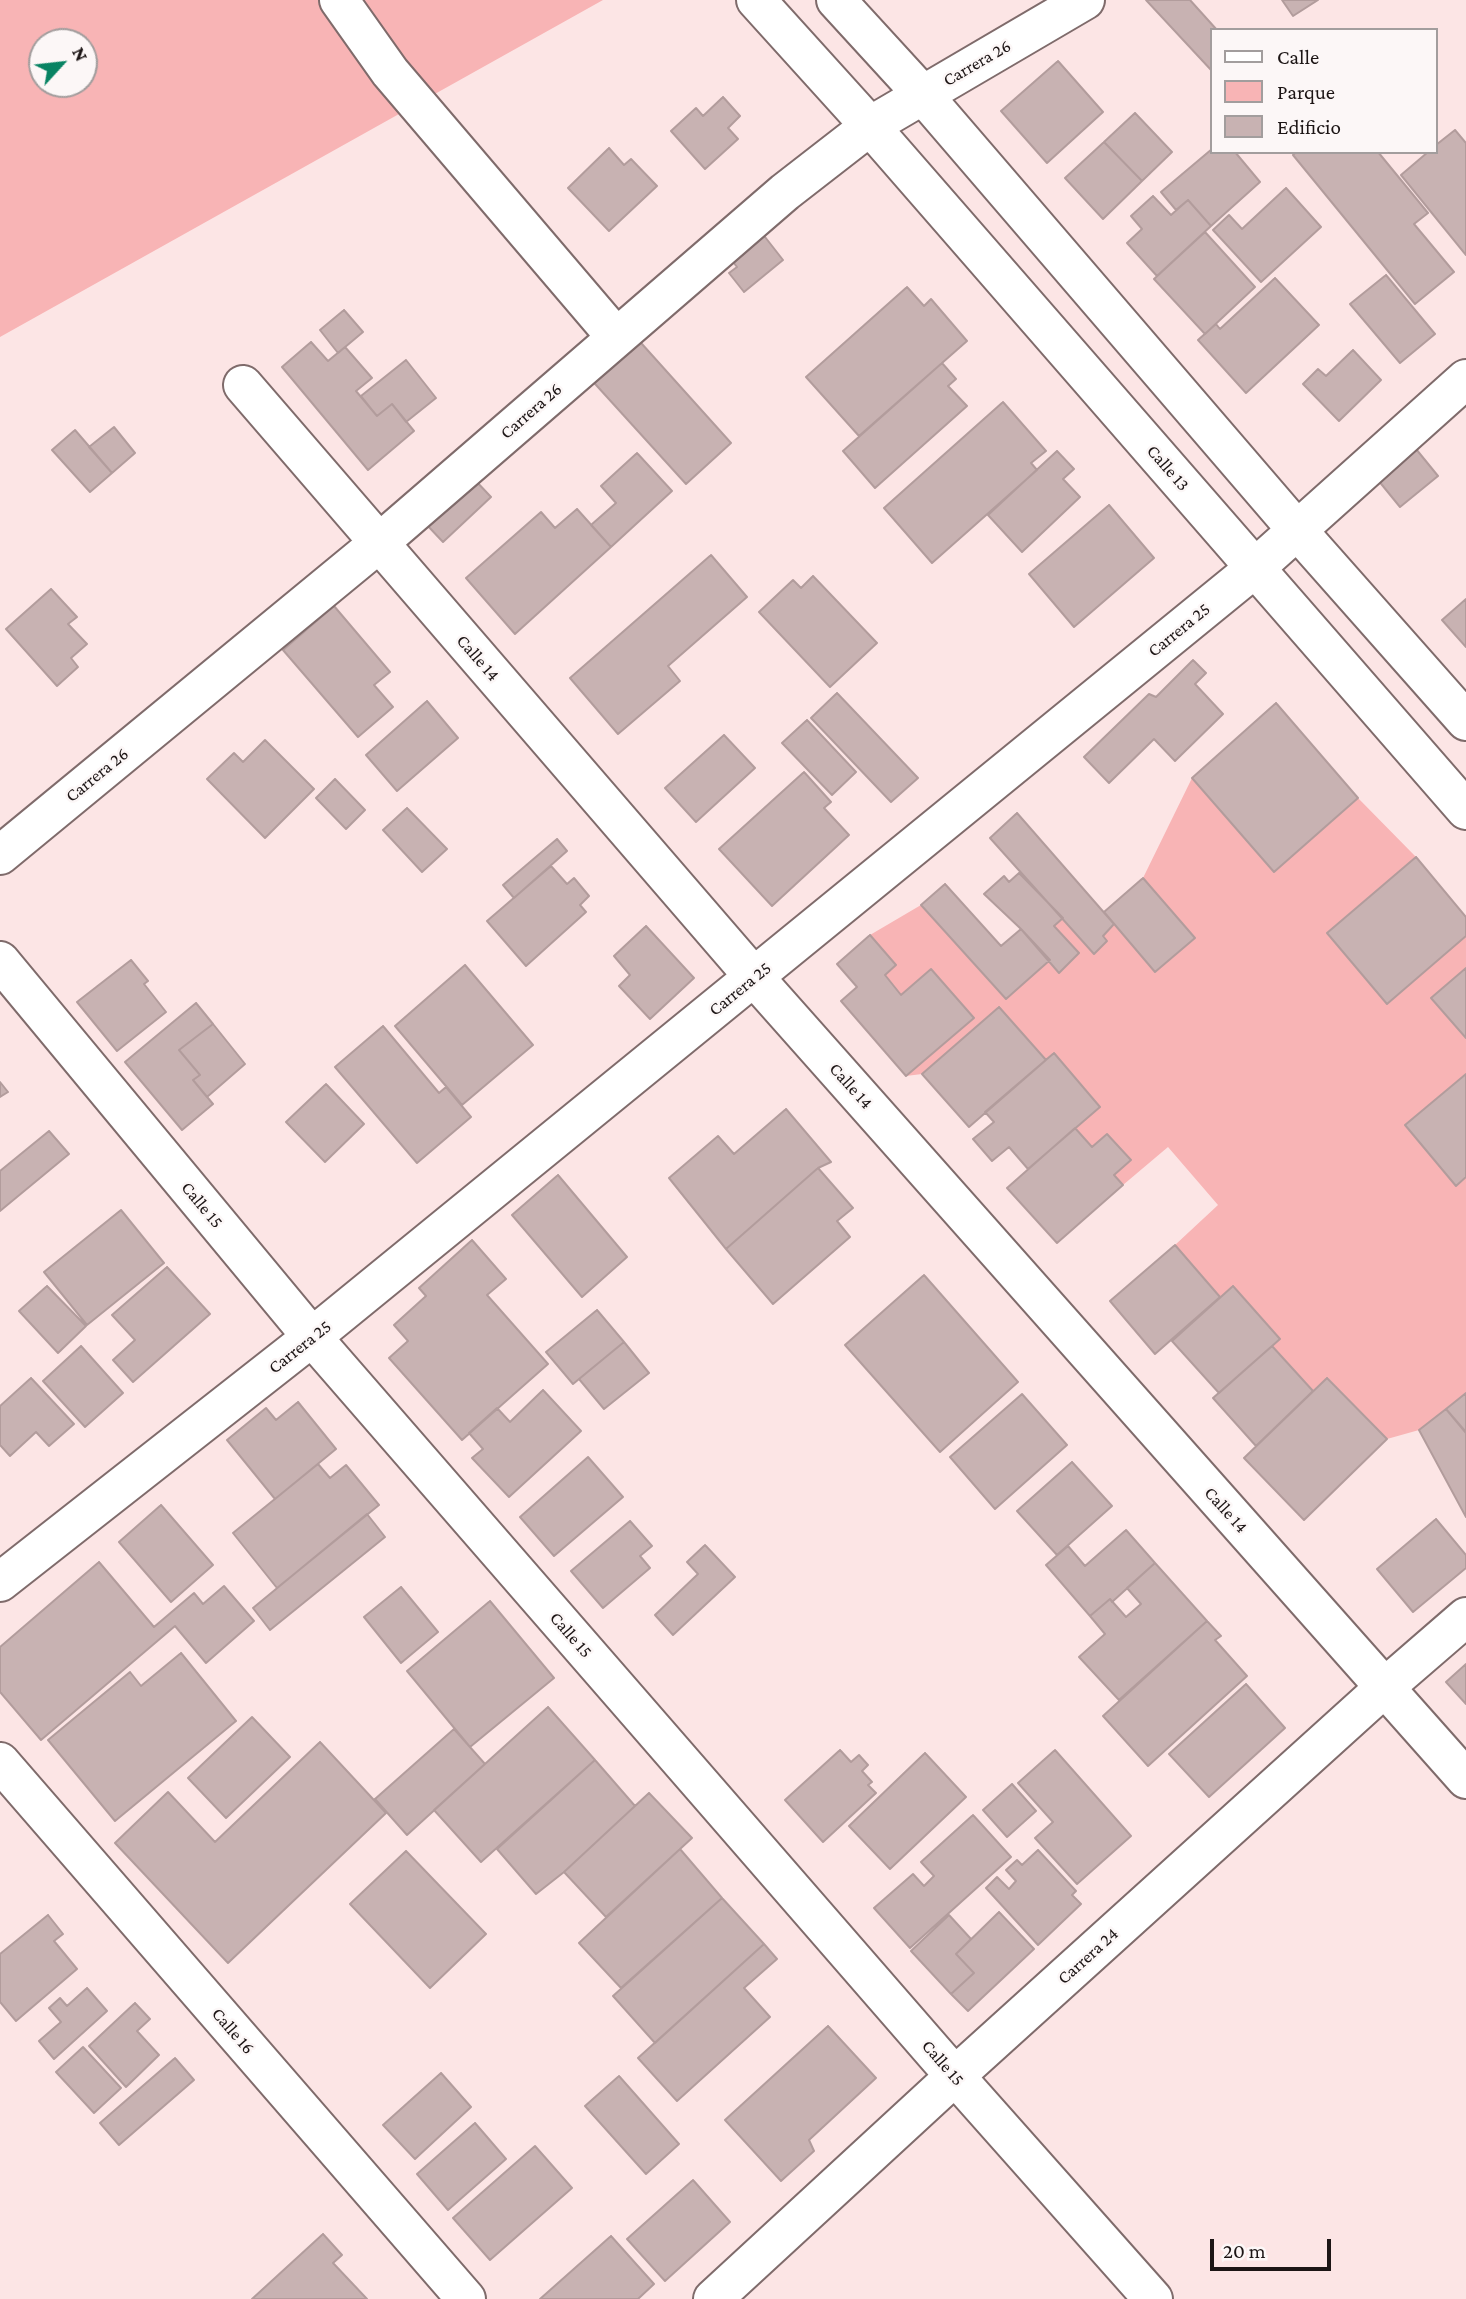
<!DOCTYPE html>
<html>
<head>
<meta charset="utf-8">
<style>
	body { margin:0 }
	#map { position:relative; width:1466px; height:2299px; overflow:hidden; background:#fce5e5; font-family:"Crimson Pro",serif }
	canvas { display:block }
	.legend { position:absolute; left:1210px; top:28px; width:228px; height:126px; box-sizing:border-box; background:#fcf7f7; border:2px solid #a29d9d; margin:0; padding:9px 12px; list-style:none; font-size:21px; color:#1c1515 }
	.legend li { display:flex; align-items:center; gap:14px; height:35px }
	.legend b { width:35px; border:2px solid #a29d9d }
	.north { position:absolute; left:28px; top:28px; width:70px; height:70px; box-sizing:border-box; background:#fcf7f7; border:2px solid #a29d9d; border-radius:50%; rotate:63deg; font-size:19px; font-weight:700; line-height:28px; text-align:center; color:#1c1515 }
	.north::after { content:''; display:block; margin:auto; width:24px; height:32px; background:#088363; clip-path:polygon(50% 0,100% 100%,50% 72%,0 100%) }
	.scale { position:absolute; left:1210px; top:2239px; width:121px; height:32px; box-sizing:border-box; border:4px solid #1c1515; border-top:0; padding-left:9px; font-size:21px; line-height:24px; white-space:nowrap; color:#1c1515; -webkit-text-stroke:5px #fcf7f7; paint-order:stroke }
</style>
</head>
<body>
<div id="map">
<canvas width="1466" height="2299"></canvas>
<ul class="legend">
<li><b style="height:9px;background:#fff"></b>Calle</li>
<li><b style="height:19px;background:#f8b4b5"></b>Parque</li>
<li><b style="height:19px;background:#c8b2b2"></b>Edificio</li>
</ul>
<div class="north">N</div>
<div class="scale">20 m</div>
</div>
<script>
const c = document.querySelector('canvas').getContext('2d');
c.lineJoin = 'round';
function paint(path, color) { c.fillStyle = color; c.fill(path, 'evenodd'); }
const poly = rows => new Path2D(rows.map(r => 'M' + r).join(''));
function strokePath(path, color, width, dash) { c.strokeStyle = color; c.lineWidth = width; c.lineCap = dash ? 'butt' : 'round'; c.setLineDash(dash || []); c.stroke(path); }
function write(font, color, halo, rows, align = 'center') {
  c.font = font + ' "Crimson Pro",serif'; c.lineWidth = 5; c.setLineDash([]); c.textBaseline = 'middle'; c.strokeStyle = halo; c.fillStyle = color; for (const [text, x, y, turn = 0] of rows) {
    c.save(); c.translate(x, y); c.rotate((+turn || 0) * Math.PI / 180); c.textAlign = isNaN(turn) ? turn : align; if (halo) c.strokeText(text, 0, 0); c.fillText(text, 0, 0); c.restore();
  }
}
paint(poly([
	[0,0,603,0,0,337],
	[42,42,84,42,84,84,42,84],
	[1192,778,1274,872,1358,798,1416,857,1327,933,1387,1003,1466,936,1466,968,1431,998,1466,1038,1466,1074,1405,1125,1466,1177,1466,1393,1419,1430,1387,1439,1328,1378,1313,1391,1272,1346,1280,1339,1234,1287,1220,1297,1175,1245,1218,1205,1168,1147,1123,1185,1114,1175,1130,1160,1107,1134,1092,1147,1075,1128,1100,1107,1054,1053,1046,1060,999,1007,922,1074,906,1076,973,1018,931,969,901,995,885,975,896,965,870,935,921,905,1006,999,1050,960,1059,973,1079,953,1054,926,1063,918,1094,954,1107,941,1103,936,1114,924,1155,972,1194,938,1143,878]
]), '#f8b4b5');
const building = poly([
	[1146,0,1190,0,1217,30,1212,30,1212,71,1146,0],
	[1282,0,1318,0,1293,16,1282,0],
	[1058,61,1103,112,1047,163,1001,111,1058,61],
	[723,97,740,116,728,128,738,139,705,169,671,131,696,108,703,116,723,97],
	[1135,113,1172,152,1142,181,1104,142,1135,113],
	[1455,130,1466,143,1466,255,1401,175,1428,152,1436,152,1436,145,1455,130],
	[1104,142,1142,181,1103,219,1065,178,1104,142],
	[609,148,624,165,631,159,657,186,609,231,568,188,609,148],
	[1212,149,1212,152,1235,152,1260,182,1211,226,1188,200,1176,210,1161,192,1212,149],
	[1296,152,1378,152,1428,213,1414,224,1454,272,1415,304,1293,155,1296,152],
	[1286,188,1321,227,1261,282,1213,230,1229,215,1242,229,1286,188],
	[1153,196,1171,215,1188,200,1211,226,1157,276,1127,243,1142,229,1131,216,1153,196],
	[758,228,783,260,744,292,729,273,737,267,726,253,758,228],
	[1205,232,1255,287,1205,334,1154,279,1205,232],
	[1386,275,1435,334,1400,363,1350,304,1386,275],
	[1275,278,1319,325,1246,393,1198,340,1216,324,1220,329,1275,278],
	[907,287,924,306,931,299,967,341,859,436,806,377,907,287],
	[344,310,363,332,338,353,320,330,344,310],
	[633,334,731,443,686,484,587,375,633,334],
	[311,342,328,361,345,347,372,378,356,391,377,416,392,404,414,431,368,470,282,367,311,342],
	[1353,350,1381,380,1339,421,1303,384,1318,369,1326,376,1353,350],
	[406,360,436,398,406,422,392,404,377,416,361,396,406,360],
	[942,363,956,379,948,386,967,406,875,488,843,451,942,363],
	[1003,402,1046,451,1031,463,1037,470,932,563,884,508,1003,402],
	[114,427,135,453,112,473,89,447,114,427],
	[75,430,112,473,90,492,52,450,75,430],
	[1416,449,1438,476,1400,507,1378,480,1416,449],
	[1057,451,1074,469,1063,479,1080,497,1022,552,988,515,1057,451],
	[637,453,672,491,611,547,591,525,616,503,601,486,637,453],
	[474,479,491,497,443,542,426,524,474,479],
	[1109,505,1154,558,1074,627,1029,574,1109,505],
	[577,509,611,547,515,634,466,578,541,512,555,528,577,509],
	[711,555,747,597,668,666,680,681,618,734,570,678,711,555],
	[813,576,877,643,830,687,759,612,793,580,801,588,813,576],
	[51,589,77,617,68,624,87,644,71,658,78,667,57,686,6,629,51,589],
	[1466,599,1466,647,1442,620,1466,599],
	[334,606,390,672,374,685,393,707,358,737,283,650,334,606],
	[1193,660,1206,673,1195,684,1223,714,1175,761,1154,739,1109,783,1084,757,1149,694,1156,697,1193,660],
	[837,693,918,778,891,802,811,718,837,693],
	[427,701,458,738,397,791,366,755,427,701],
	[1276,703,1358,798,1274,872,1192,778,1276,703],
	[807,720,856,772,832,795,782,743,807,720],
	[724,735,755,768,696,822,665,788,724,735],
	[265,740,314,789,265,838,207,779,234,753,243,762,265,740],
	[804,772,831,802,824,808,849,835,772,906,719,849,804,772],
	[335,779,365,810,346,829,316,798,335,779],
	[407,808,447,849,422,872,383,830,407,808],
	[1017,813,1114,924,1103,936,1107,941,1094,954,990,838,1017,813],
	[557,839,567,851,514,898,503,885,557,839],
	[1416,857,1466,917,1466,936,1387,1004,1327,933,1416,857],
	[551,866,567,884,574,878,589,896,580,905,586,912,526,966,487,921,551,866],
	[1019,873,1063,918,1054,926,1079,953,1059,973,1021,929,984,894,1004,876,1009,882,1019,873],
	[1143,878,1195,938,1155,972,1104,912,1143,878],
	[945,884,1001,946,1021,929,1050,960,1006,999,921,905,945,884],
	[646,926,694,978,650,1019,619,986,630,975,614,956,646,926],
	[870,935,896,965,885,975,901,995,931,969,974,1018,906,1076,841,1001,857,987,837,964,870,935],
	[131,960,148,981,144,984,166,1012,117,1051,77,1002,131,960],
	[465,965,533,1045,462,1105,395,1026,465,965],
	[1466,968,1466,1038,1431,998,1466,968],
	[196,1003,213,1024,179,1050,200,1075,193,1080,213,1104,182,1130,125,1062,196,1003],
	[999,1007,1046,1060,969,1127,922,1074,999,1007],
	[213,1024,245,1064,207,1097,193,1080,200,1075,179,1050,213,1024],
	[383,1026,439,1093,446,1087,471,1117,417,1163,335,1067,383,1026],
	[1054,1053,1100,1107,1028,1169,1009,1147,992,1161,973,1139,994,1122,985,1112,1054,1053],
	[1466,1074,1466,1177,1456,1186,1405,1125,1466,1074],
	[0,1082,8,1092,0,1097,0,1082],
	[326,1084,364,1124,325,1162,286,1122,326,1084],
	[786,1109,831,1162,818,1168,726,1249,669,1178,718,1136,734,1154,786,1109],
	[1075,1128,1092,1147,1107,1134,1131,1160,1114,1175,1123,1185,1057,1243,1007,1188,1075,1128],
	[49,1131,69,1154,0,1211,0,1171,49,1131],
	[818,1168,853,1208,837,1221,850,1237,773,1304,726,1249,818,1168],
	[558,1175,627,1257,582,1297,512,1215,558,1175],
	[121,1210,164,1263,87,1325,44,1272,121,1210],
	[472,1240,506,1279,487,1295,548,1364,462,1440,389,1358,408,1341,394,1325,426,1296,419,1288,472,1240],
	[1175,1245,1220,1297,1155,1354,1110,1301,1175,1245],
	[167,1267,210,1314,133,1382,113,1360,135,1340,112,1315,167,1267],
	[924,1275,1018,1382,940,1452,845,1345,924,1275],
	[47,1286,86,1326,58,1353,19,1311,47,1286],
	[1233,1286,1280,1339,1219,1393,1172,1341,1233,1286],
	[597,1310,624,1342,573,1384,546,1352,597,1310],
	[624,1342,649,1373,604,1409,579,1379,624,1342],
	[81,1346,123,1393,85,1427,43,1381,81,1346],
	[1272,1346,1313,1391,1256,1446,1213,1398,1272,1346],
	[31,1378,74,1424,49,1446,36,1432,10,1456,0,1445,0,1406,31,1378],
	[1327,1378,1387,1439,1304,1520,1244,1458,1327,1378],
	[543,1390,581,1431,509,1497,472,1458,483,1449,469,1433,497,1408,510,1422,543,1390],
	[1466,1393,1466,1433,1446,1409,1466,1393],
	[1022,1394,1067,1445,995,1509,950,1457,1022,1394],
	[298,1402,336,1449,275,1499,227,1440,266,1408,276,1420,298,1402],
	[1446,1409,1466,1432,1466,1517,1419,1430,1446,1409],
	[588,1457,623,1497,554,1556,520,1517,588,1457],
	[1072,1462,1112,1506,1057,1555,1017,1511,1072,1462],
	[318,1464,330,1478,346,1465,379,1505,277,1588,233,1533,318,1464],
	[161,1505,213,1565,171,1602,119,1542,161,1505],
	[367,1514,385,1537,270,1630,253,1608,367,1514],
	[1436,1519,1466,1555,1466,1568,1413,1612,1377,1569,1436,1519],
	[630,1521,652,1546,640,1556,650,1568,603,1608,571,1571,630,1521],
	[1126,1530,1155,1563,1112,1602,1110,1599,1090,1616,1046,1565,1068,1546,1085,1566,1126,1530],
	[705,1545,735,1577,673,1635,655,1615,698,1574,687,1562,705,1545],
	[99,1562,154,1627,194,1593,203,1604,224,1586,254,1621,206,1663,175,1626,41,1740,0,1692,0,1647,99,1562],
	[1155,1563,1207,1621,1119,1700,1079,1657,1105,1634,1090,1616,1110,1599,1126,1617,1141,1604,1127,1588,1155,1563],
	[401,1587,438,1632,401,1663,364,1617,401,1587],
	[490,1601,554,1678,470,1747,407,1671,490,1601],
	[1207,1621,1221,1636,1215,1640,1247,1676,1148,1766,1103,1716,1207,1621],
	[181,1653,236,1721,115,1821,48,1740,130,1672,141,1686,181,1653],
	[1466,1664,1466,1704,1446,1682,1466,1664],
	[1246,1684,1285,1728,1209,1797,1169,1754,1246,1684],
	[548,1707,595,1760,481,1862,434,1810,548,1707],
	[252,1717,290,1757,226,1818,188,1778,252,1717],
	[454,1729,485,1764,407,1835,375,1799,454,1729],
	[320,1742,386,1813,228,1963,115,1843,168,1792,215,1842,320,1742],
	[840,1750,851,1762,859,1755,868,1765,862,1771,872,1782,868,1785,876,1793,823,1842,785,1800,840,1750],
	[1055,1750,1131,1836,1077,1884,1035,1838,1053,1822,1018,1783,1055,1750],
	[925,1753,966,1797,890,1869,849,1826,925,1753],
	[595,1760,635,1806,564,1872,536,1894,497,1849,595,1760],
	[1012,1784,1036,1811,1007,1837,983,1810,1012,1784],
	[649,1793,692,1838,606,1917,564,1872,649,1793],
	[973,1815,1011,1857,910,1948,874,1908,913,1874,924,1886,934,1876,921,1862,973,1815],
	[680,1849,722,1898,621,1988,579,1943,680,1849],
	[1038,1850,1076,1891,1072,1895,1081,1904,1038,1945,986,1888,997,1877,1009,1889,1016,1881,1006,1870,1017,1860,1022,1865,1038,1850],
	[406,1851,486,1934,430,1988,350,1904,406,1851],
	[722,1898,764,1944,655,2043,613,1996,722,1898],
	[999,1912,1034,1949,968,2011,951,1994,974,1973,956,1954,999,1912],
	[48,1915,63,1934,54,1941,77,1969,16,2021,0,2002,0,1954,48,1915],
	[949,1915,971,1939,956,1954,974,1973,951,1994,911,1951,949,1915],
	[764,1944,777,1959,744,1988,770,2017,677,2101,638,2058,764,1944],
	[87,1988,107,2011,54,2059,39,2041,61,2022,49,2008,60,1998,67,2006,87,1988],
	[135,2003,150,2019,137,2031,159,2055,126,2087,89,2046,135,2003],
	[828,2026,876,2078,809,2140,814,2151,781,2181,725,2120,828,2026],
	[83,2047,121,2088,94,2113,56,2072,83,2047],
	[175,2058,194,2080,119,2145,100,2123,175,2058],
	[441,2073,471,2107,415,2159,383,2125,441,2073],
	[619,2076,679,2144,646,2174,585,2106,619,2076],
	[475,2123,506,2159,448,2210,417,2174,475,2123],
	[535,2146,572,2188,490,2260,453,2218,535,2146],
	[693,2180,730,2222,665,2281,627,2239,693,2180],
	[323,2234,342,2255,333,2263,367,2299,252,2299,323,2234],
	[611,2236,654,2284,638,2299,540,2299,611,2236]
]);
paint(building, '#c8b2b2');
strokePath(building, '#b29c9c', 2);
const minor = poly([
	[339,0,390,72,616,337],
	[756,0,870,126,1466,810],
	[836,0,923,95,1297,530,1466,721],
	[243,385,754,977,1466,1779],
	[0,855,379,543,785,192,870,126,1085,0],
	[0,961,312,1337,939,2058,1153,2299],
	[0,1582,312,1337,1255,568,1466,379],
	[0,1762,466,2299],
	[713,2299,955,2076,1384,1688,1466,1617]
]);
strokePath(minor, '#7f6b6b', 42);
strokePath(minor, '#fff', 38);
write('18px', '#1c1515', '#fcf7f7', [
	["Carrera 26",977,63,-30],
	["Carrera 26",531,411,-41],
	["Calle 13",1168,468,49],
	["Carrera 25",1179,630,-39],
	["Calle 14",478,658,49],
	["Carrera 26",97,775,-39],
	["Carrera 25",740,989,-39],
	["Calle 14",851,1086,48],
	["Calle 15",202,1205,50],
	["Carrera 25",300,1347,-38],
	["Calle 14",1226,1510,48],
	["Calle 15",571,1635,49],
	["Carrera 24",1088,1956,-42],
	["Calle 16",233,2031,49],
	["Calle 15",943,2063,49]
]);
</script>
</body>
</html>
